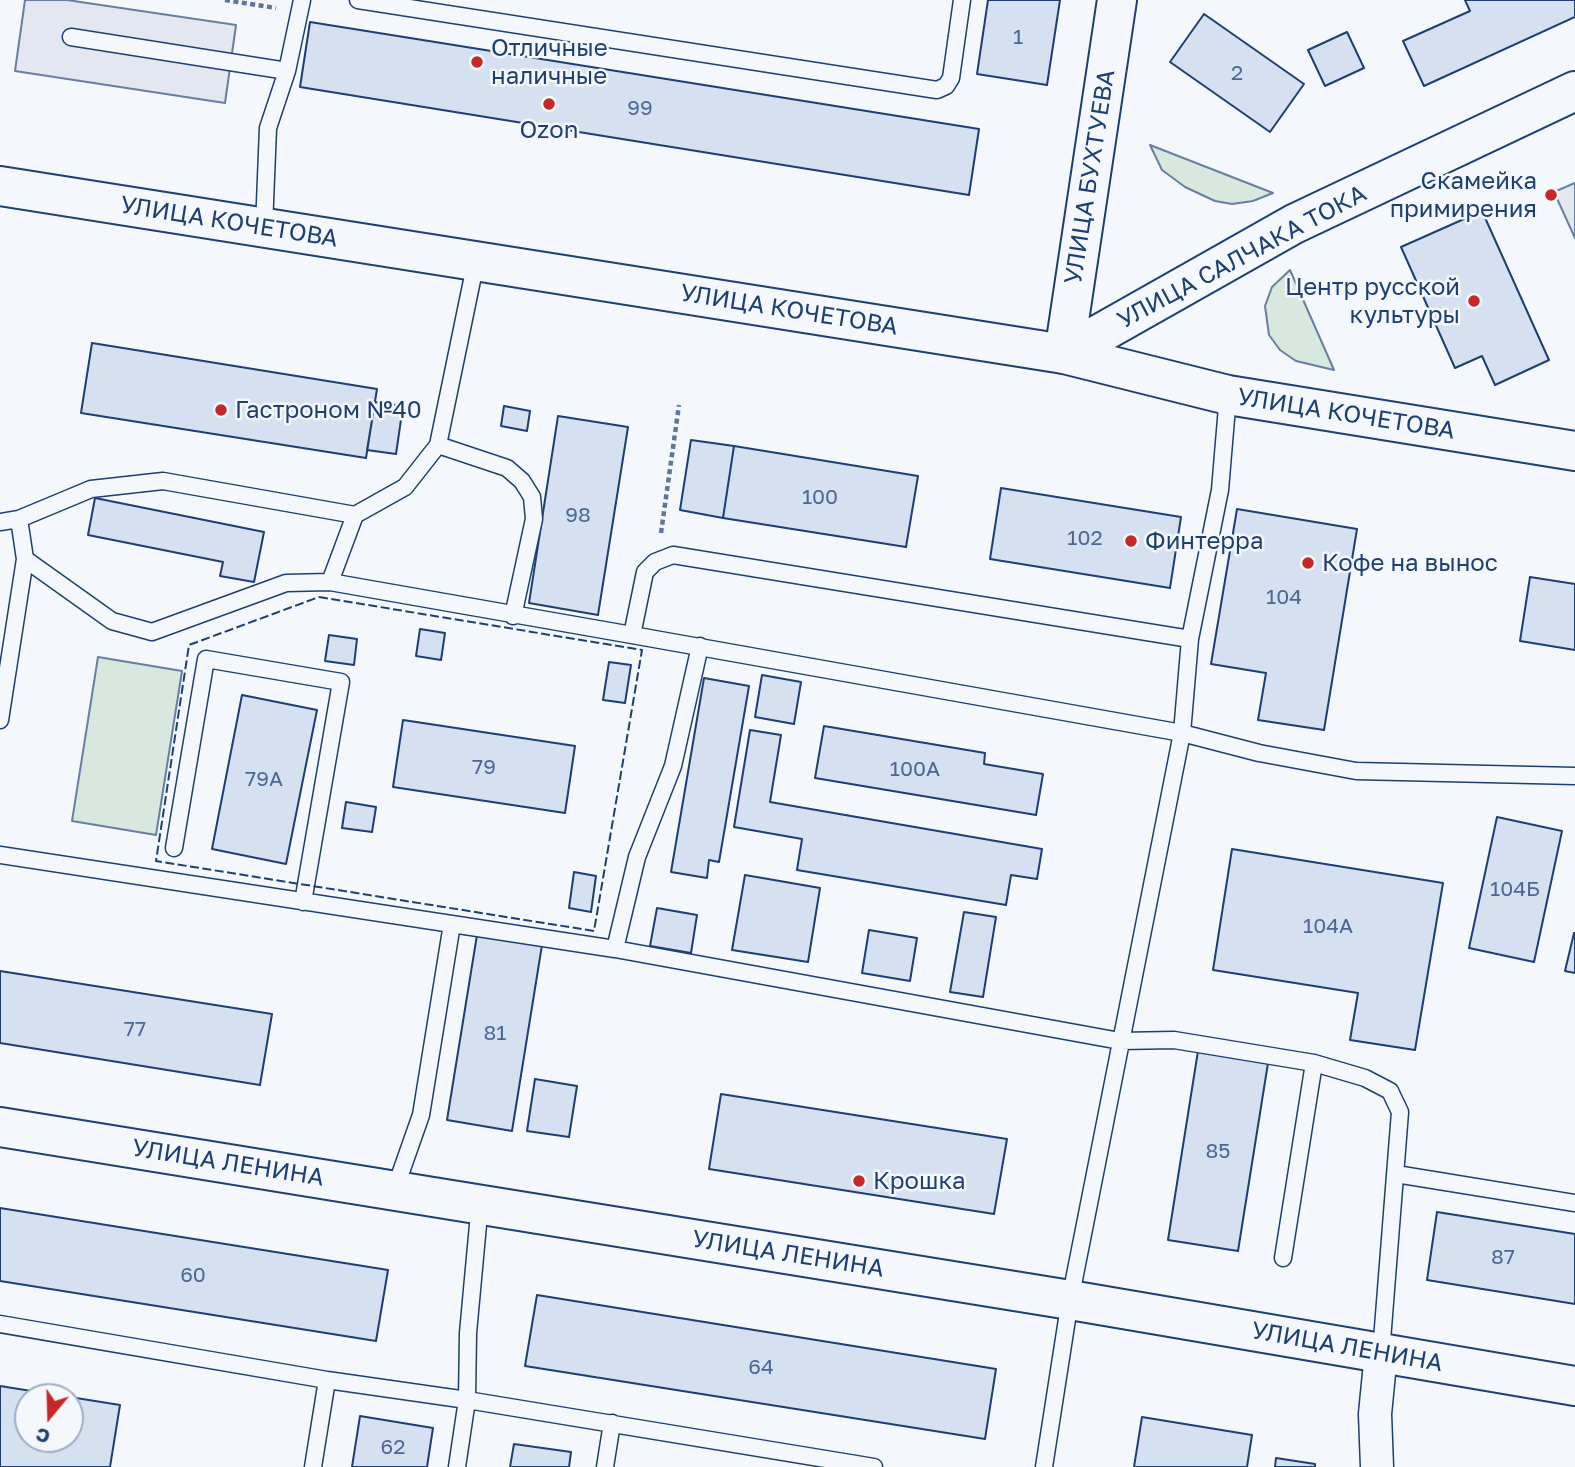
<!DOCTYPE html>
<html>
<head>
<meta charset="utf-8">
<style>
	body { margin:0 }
	#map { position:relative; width:1575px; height:1467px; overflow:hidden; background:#f4f7fb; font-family:"Golos Text",sans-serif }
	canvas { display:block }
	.north { position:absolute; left:14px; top:1383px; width:70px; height:70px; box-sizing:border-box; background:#f4f7fb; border:2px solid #9eadc5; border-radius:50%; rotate:199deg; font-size:19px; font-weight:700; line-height:28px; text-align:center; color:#1d3f73 }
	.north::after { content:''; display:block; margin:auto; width:24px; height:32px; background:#c62828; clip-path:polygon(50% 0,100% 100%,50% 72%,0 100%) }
</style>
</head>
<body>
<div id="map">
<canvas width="1575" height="1467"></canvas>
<div class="north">С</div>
</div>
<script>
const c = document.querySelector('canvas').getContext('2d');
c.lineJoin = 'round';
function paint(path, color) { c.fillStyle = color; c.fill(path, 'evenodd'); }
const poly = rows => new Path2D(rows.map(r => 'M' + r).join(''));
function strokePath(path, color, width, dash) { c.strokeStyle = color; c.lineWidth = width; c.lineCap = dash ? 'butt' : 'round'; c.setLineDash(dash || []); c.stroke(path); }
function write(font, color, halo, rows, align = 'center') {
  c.font = font + ' "Golos Text",sans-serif'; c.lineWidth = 5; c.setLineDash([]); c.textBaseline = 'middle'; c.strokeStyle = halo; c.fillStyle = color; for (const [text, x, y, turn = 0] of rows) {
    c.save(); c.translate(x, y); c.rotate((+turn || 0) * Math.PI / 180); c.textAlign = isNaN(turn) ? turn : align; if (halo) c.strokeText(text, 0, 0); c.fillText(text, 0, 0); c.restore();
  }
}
const green = poly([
	[1150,145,1273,193,1253,201,1232,204,1215,201,1185,187,1162,170,1150,145],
	[1290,270,1334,370,1296,361,1280,350,1269,335,1265,306,1272,287,1290,270],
	[98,657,182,671,156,835,72,821,98,657]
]);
paint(green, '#d7e8df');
strokePath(green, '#687fa3', 2);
const parking = poly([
	[25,0,67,0,236,25,225,103,15,71,25,0],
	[1575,183,1575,238,1554,192,1575,183]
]);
paint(parking, '#e3e8f0');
strokePath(parking, '#687fa3', 2);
const building = poly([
	[988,0,1060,0,1047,85,977,74,988,0],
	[1465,0,1575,0,1575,17,1424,86,1403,41,1470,11,1465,0],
	[1204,14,1304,84,1270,132,1170,62,1204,14],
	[310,22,979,129,969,195,300,87,310,22],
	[1347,32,1364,68,1325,86,1308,50,1347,32],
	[1482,211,1549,360,1495,385,1482,356,1455,368,1401,247,1482,211],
	[92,343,377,389,366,458,81,413,92,343],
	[375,402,403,406,396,454,367,450,375,402],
	[504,406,530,411,527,431,501,426,504,406],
	[558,416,628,427,598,615,529,603,558,416],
	[691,440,734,446,723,518,680,510,691,440],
	[734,446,918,476,906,547,723,518,734,446],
	[1001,488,1181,517,1170,588,990,559,1001,488],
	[95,498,264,532,254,582,220,576,223,562,88,535,95,498],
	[1237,509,1357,529,1324,730,1258,720,1266,673,1211,664,1237,509],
	[1530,577,1575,584,1575,650,1520,641,1530,577],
	[420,629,445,633,441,660,416,656,420,629],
	[329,635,357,639,354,665,325,661,329,635],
	[609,662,631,665,625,703,603,700,609,662],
	[762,675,801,682,794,724,755,717,762,675],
	[704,678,749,686,719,862,709,860,707,878,671,872,704,678],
	[242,695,317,710,286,864,212,849,242,695],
	[403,720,575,746,565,813,393,787,403,720],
	[824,726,985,753,984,764,1043,774,1036,815,815,778,824,726],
	[750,730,781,735,770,802,1042,849,1037,879,1011,875,1006,905,797,870,802,839,734,827,750,730],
	[346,802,376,807,372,832,342,828,346,802],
	[1497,817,1562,831,1534,962,1469,948,1497,817],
	[1232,849,1443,883,1415,1050,1350,1040,1358,993,1213,970,1232,849],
	[574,872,596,876,591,912,569,908,574,872],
	[745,875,820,888,808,962,732,950,745,875],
	[657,908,697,915,691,953,650,946,657,908],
	[964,912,996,917,983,997,950,992,964,912],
	[869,930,917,938,910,981,862,973,869,930],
	[1574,933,1575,933,1575,973,1565,971,1574,933],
	[477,935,542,945,512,1131,447,1120,477,935],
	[0,971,272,1014,260,1085,0,1043,0,971],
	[1198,1051,1268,1063,1238,1251,1168,1240,1198,1051],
	[535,1079,577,1086,569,1137,527,1131,535,1079],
	[721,1094,1007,1139,994,1214,709,1169,721,1094],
	[0,1208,388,1270,376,1341,0,1281,0,1208],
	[1437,1212,1575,1234,1575,1304,1427,1280,1437,1212],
	[537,1295,996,1369,985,1439,525,1366,537,1295],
	[0,1386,69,1397,28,1397,28,1439,70,1439,70,1397,120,1405,110,1467,0,1467,0,1386],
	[360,1416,433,1428,427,1467,352,1467,360,1416],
	[1142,1417,1252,1435,1247,1467,1134,1467,1142,1417],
	[514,1444,571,1452,569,1467,510,1467,514,1444],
	[1276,1458,1315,1464,1315,1467,1275,1467,1276,1458]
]);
paint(building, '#d5e0f0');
strokePath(building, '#1d3f73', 2);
const service = poly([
	[358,0,937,90,946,86,951,78,962,0],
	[71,37,287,71],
	[264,227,268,128,287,71,302,0],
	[438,445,507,468,522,481,532,497,534,519,513,616],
	[19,519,25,559,112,621,152,632,286,583,330,582,632,635,645,572,655,562,673,555,1190,639,1220,490,1228,395],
	[0,522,19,519,91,489,163,481,355,515,405,487,438,445,476,261],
	[330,582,355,515],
	[632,635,1182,733,1259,753,1356,771,1575,776],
	[0,720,25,559],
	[174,848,206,659,341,682,303,902],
	[0,855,615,949,1120,1041,1174,1040,1314,1063,1365,1078,1390,1091,1400,1112,1381,1353],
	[615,949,637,857,673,766,700,646],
	[1396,1174,1575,1203],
	[395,1189,421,1115,452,924],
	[480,1203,468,1333,467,1400,874,1467],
	[1283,1258,1314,1063],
	[0,1324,327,1380,467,1400,457,1467],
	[313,1467,327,1380],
	[605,1467,612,1423],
	[1044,1467,1070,1300,1182,733,1190,639]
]);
const minor = poly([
	[1377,1467,1375,1414,1381,1353]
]);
const tertiary = poly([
	[1064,354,1294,224,1575,91],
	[1064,354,1117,0],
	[0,1127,1070,1300,1575,1386]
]);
const secondary = poly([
	[0,186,1064,354,1228,395,1575,451]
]);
strokePath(service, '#1d3f73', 19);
strokePath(minor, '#1d3f73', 35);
strokePath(tertiary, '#1d3f73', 42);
strokePath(secondary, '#1d3f73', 42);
strokePath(poly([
	[225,0,276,8],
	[661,533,679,405]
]), '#5e769c', 4.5, [5, 3.5]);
strokePath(service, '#f4f7fb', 16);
strokePath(minor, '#f4f7fb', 32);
strokePath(tertiary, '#f4f7fb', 38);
strokePath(secondary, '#f4f7fb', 38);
strokePath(poly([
	[319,597,642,650,594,931,156,861,189,645,319,597]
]), '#1d3f73', 2, [9, 3.5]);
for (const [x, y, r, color] of [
	[477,62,7,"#c62828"],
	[549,104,7,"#c62828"],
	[1551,195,7,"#c62828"],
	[1474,301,7,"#c62828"],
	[221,410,7,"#c62828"],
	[1131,541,7,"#c62828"],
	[1308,563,7,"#c62828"],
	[859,1181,7,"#c62828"]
]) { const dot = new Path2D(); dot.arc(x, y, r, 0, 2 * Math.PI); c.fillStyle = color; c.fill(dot); strokePath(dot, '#f4f7fb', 2.5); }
write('21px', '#4b6792', null, [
	["1",1018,37],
	["2",1237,73],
	["99",640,108],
	["100",820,497],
	["98",578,515],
	["102",1085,538],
	["104",1284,597],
	["79",484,767],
	["100А",915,769],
	["79А",264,779],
	["104Б",1515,889],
	["104А",1328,926],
	["77",135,1029],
	["81",495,1033],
	["85",1218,1151],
	["87",1503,1257],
	["60",193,1275],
	["64",761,1367],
	["62",393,1447]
]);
write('24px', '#1d3f73', '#f4f7fb', [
	["Отличные",491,48],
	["наличные",491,76],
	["Ozon",549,130,"center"],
	["Скамейка",1537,181,"right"],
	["примирения",1537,209,"right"],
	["Центр русской",1460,287,"right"],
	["культуры",1460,315,"right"],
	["Гастроном №40",235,410],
	["Финтерра",1145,541],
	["Кофе на вынос",1322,563],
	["Крошка",873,1181]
], 'left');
write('24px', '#1d3f73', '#f4f7fb', [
	["УЛИЦА БУХТУЕВА",1090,177,-81],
	["УЛИЦА КОЧЕТОВА",229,222,9],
	["УЛИЦА САЛЧАКА ТОКА",1242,257,-28],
	["УЛИЦА КОЧЕТОВА",789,310,9],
	["УЛИЦА КОЧЕТОВА",1346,414,9],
	["УЛИЦА ЛЕНИНА",228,1163,9],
	["УЛИЦА ЛЕНИНА",788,1254,9],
	["УЛИЦА ЛЕНИНА",1347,1347,10]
]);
</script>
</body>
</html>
